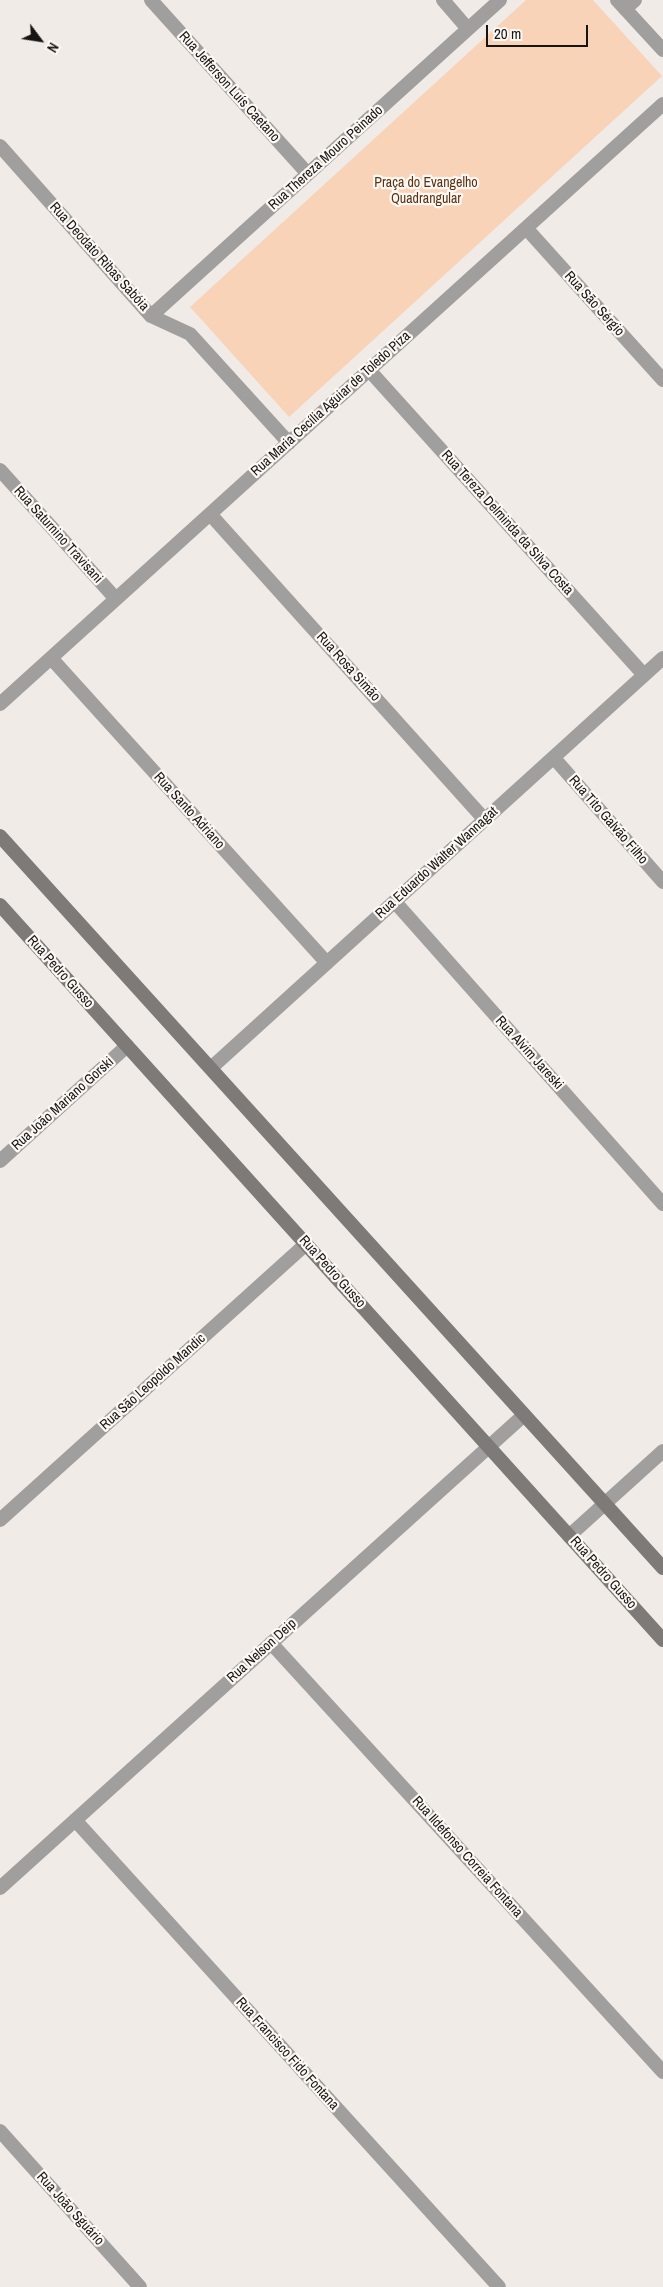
<!DOCTYPE html>
<html>
<head>
<meta charset="utf-8">
<style>
	body { margin:0 }
	#map { position:relative; width:663px; height:2287px; overflow:hidden; background:#f0ebe7; font-family:"Archivo Narrow",sans-serif }
	canvas { display:block }
	.north { position:absolute; left:15px; top:15px; width:50px; height:50px; -webkit-text-stroke:4px #fdf8f4; paint-order:stroke; rotate:121deg; font-size:14px; font-weight:700; line-height:20px; text-align:center; color:#161513 }
	.north::after { content:''; display:block; margin:auto; width:18px; height:22px; background:#161513; clip-path:polygon(50% 0,100% 100%,50% 72%,0 100%) }
	.scale { position:absolute; left:486px; top:25px; width:102px; height:22px; box-sizing:border-box; border:2px solid #161513; border-top:0; padding-left:6px; font-size:15px; line-height:18px; white-space:nowrap; color:#161513; -webkit-text-stroke:4px #fdf8f4; paint-order:stroke }
</style>
</head>
<body>
<div id="map">
<canvas width="663" height="2287"></canvas>
<div class="north">N</div>
<div class="scale">20 m</div>
</div>
<script>
const c = document.querySelector('canvas').getContext('2d');
c.lineJoin = 'round';
function paint(path, color) { c.fillStyle = color; c.fill(path, 'evenodd'); }
const poly = rows => new Path2D(rows.map(r => 'M' + r).join(''));
function strokePath(path, color, width, dash) { c.strokeStyle = color; c.lineWidth = width; c.lineCap = dash ? 'butt' : 'round'; c.setLineDash(dash || []); c.stroke(path); }
function write(font, color, halo, rows, align = 'center') {
  c.font = font + ' "Archivo Narrow",sans-serif'; c.lineWidth = 4.5; c.setLineDash([]); c.textBaseline = 'middle'; c.strokeStyle = halo; c.fillStyle = color; for (const [text, x, y, turn = 0] of rows) {
    c.save(); c.translate(x, y); c.rotate((+turn || 0) * Math.PI / 180); c.textAlign = isNaN(turn) ? turn : align; if (halo) c.strokeText(text, 0, 0); c.fillText(text, 0, 0); c.restore();
  }
}
paint(poly([
	[526,0,593,0,662,76,289,417,190,307]
]), '#f9d3b8');
strokePath(poly([
	[151,0,308,174],
	[443,0,468,29],
	[617,0,663,50],
	[625,9,635,0],
	[0,146,151,316,190,334,289,443],
	[526,228,663,380],
	[151,316,500,0],
	[369,370,644,675],
	[0,470,116,599],
	[210,514,485,820],
	[51,658,327,963],
	[0,704,663,104],
	[554,758,663,882],
	[395,902,663,1204],
	[211,1068,663,658],
	[0,1161,127,1046],
	[0,1520,306,1244],
	[569,1536,663,1451],
	[271,1643,663,2072],
	[75,1820,499,2287],
	[0,1888,524,1415],
	[0,2131,140,2287]
]), '#a19f9d', 14);
strokePath(poly([
	[0,836,663,1568],
	[0,905,663,1640]
]), '#7d7a77', 14);
write('14px', '#161513', '#fdf8f4', [
	["Rua Jefferson Luís Caetano",229,87,48],
	["Rua Thereza Mouro Peinado",326,158,-42],
	["Rua Deodato Ribas Sabóia",99,257,48],
	["Rua São Sérgio",594,304,48],
	["Rua Maria Cecília Aguiar de Toledo Piza",331,404,-42],
	["Rua Tereza Delminda da Silva Costa",507,523,48],
	["Rua Saturnino Travisani",58,535,48],
	["Rua Rosa Simão",348,667,48],
	["Rua Santo Adriano",189,811,48],
	["Rua Tito Galvão Filho",608,820,49],
	["Rua Eduardo Walter Wannagat",437,863,-42],
	["Rua Pedro Gusso",60,972,48],
	["Rua Alvim Jareski",529,1053,48],
	["Rua João Mariano Gorski",63,1104,-42],
	["Rua Pedro Gusso",332,1272,48],
	["Rua São Leopoldo Mandic",153,1382,-42],
	["Rua Pedro Gusso",603,1573,48],
	["Rua Nelson Deip",262,1651,-42],
	["Rua Ildefonso Correia Fontana",467,1857,48],
	["Rua Francisco Fido Fontana",287,2054,48],
	["Rua João Sguário",70,2209,48]
]);
write('14px', '#583313', '#fdf8f4', [
	["Praça do Evangelho",426,183],
	["Quadrangular",426,199]
]);
</script>
</body>
</html>
